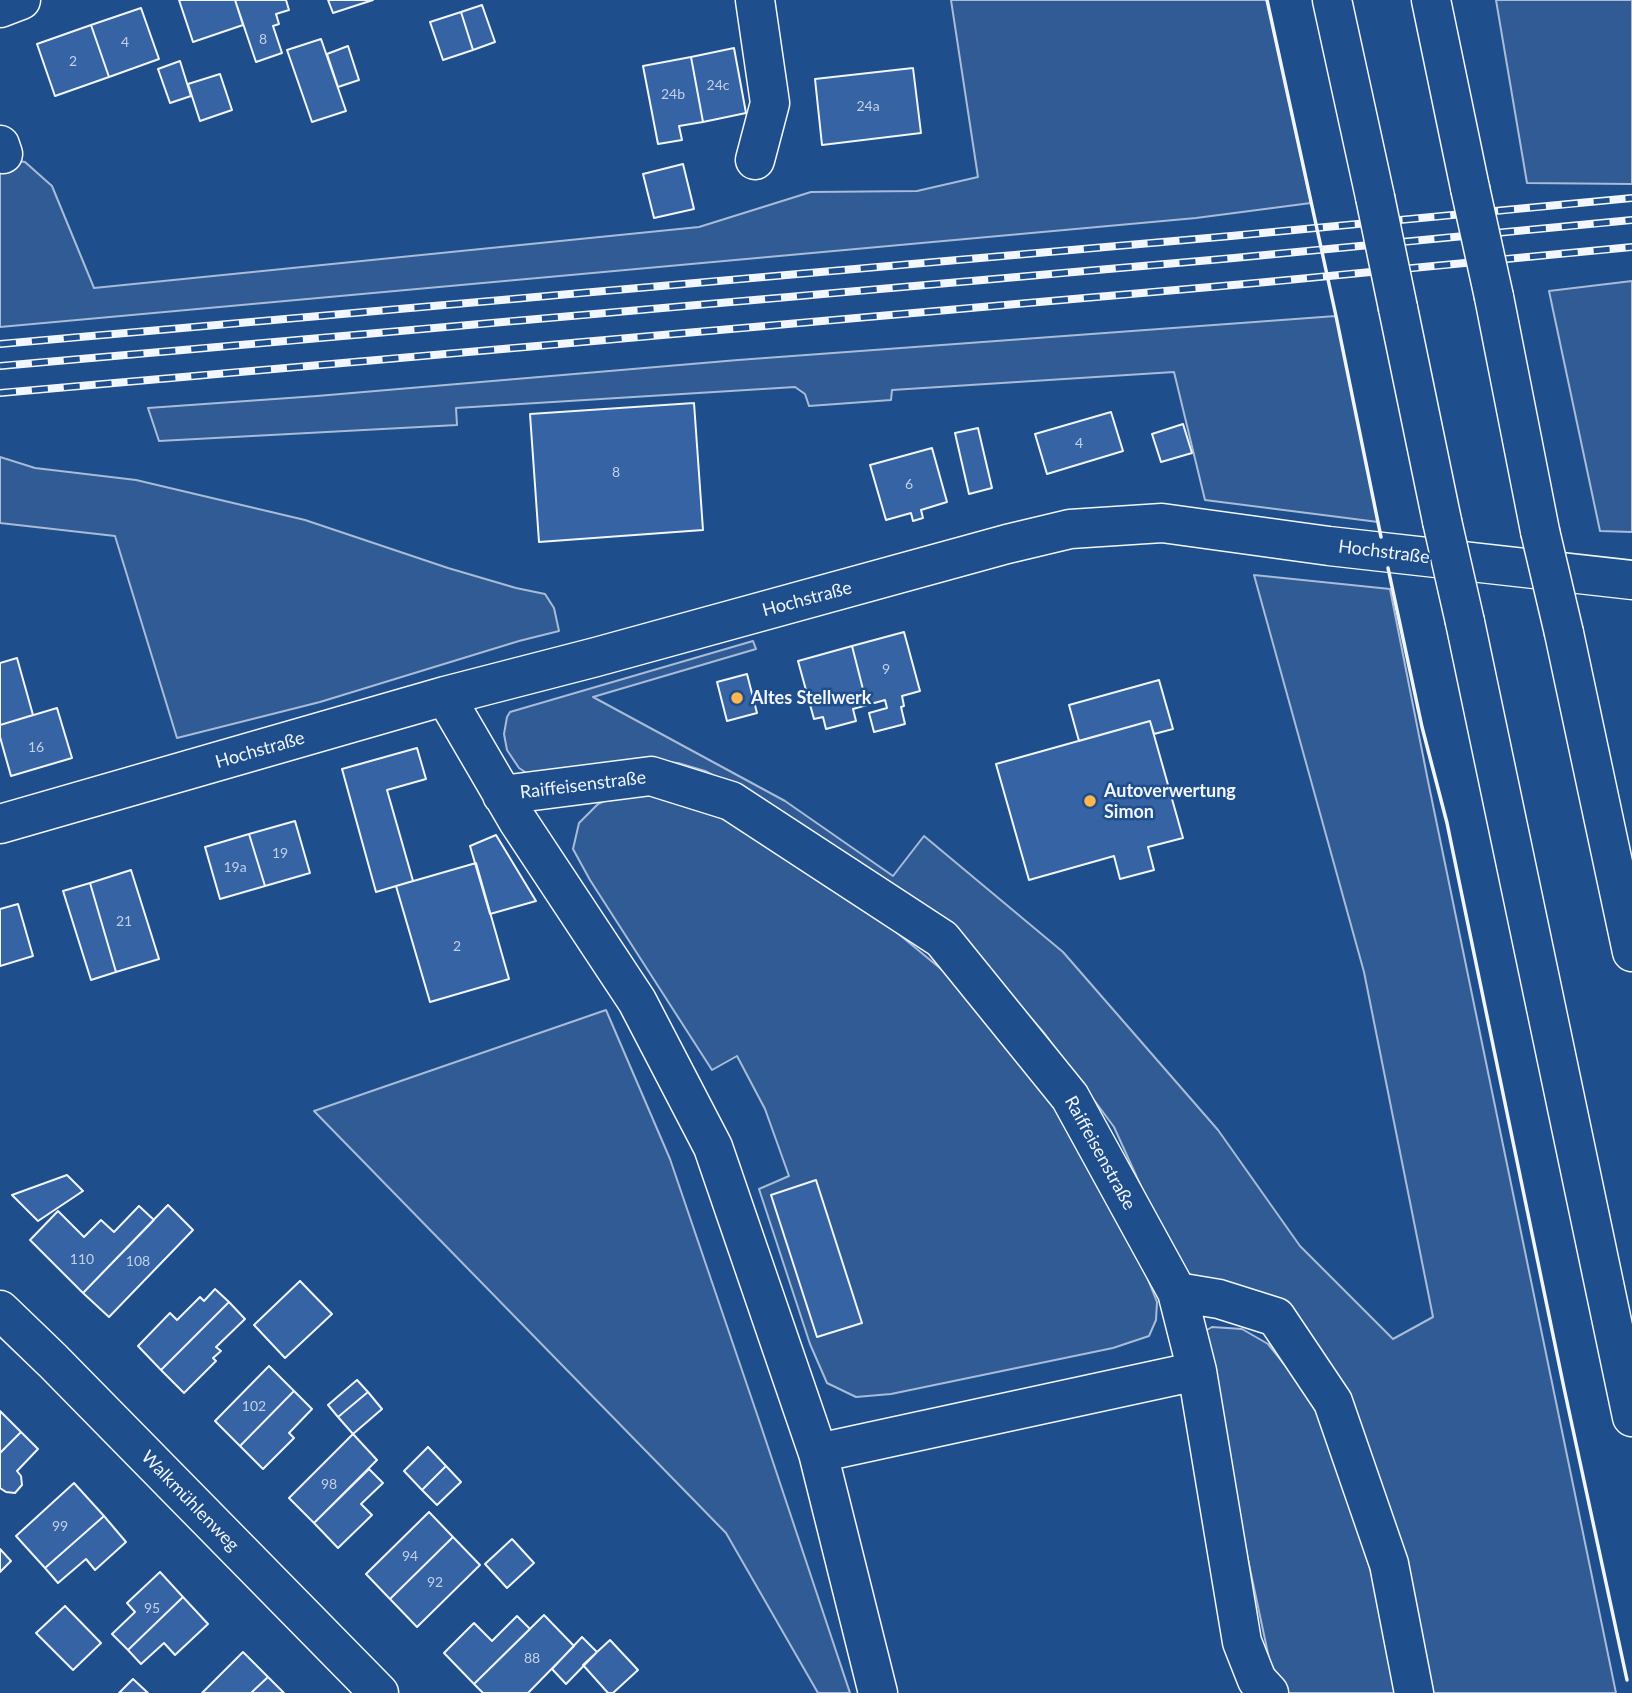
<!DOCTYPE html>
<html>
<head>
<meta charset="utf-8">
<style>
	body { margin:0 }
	canvas { display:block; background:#1f4e8c }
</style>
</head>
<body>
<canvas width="1632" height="1693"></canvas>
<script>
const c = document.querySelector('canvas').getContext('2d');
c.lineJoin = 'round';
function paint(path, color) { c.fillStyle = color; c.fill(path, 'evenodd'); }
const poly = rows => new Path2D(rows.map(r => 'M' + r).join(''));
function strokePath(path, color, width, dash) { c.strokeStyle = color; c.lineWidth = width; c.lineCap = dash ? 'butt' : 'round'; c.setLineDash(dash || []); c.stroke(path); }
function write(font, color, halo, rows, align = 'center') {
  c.font = font + ' Lato,sans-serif'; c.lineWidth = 5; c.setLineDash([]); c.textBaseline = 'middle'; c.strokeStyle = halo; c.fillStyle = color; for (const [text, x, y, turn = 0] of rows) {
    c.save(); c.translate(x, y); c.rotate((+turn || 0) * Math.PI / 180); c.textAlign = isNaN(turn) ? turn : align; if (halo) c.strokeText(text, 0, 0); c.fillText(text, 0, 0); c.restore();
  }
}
const built = poly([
	[951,0,1267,0,1311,203,1196,218,0,327,0,158,25,162,52,186,94,288,699,227,811,192,917,191,978,177,951,0],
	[1496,0,1632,0,1632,184,1527,183,1496,0],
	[1632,281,1632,532,1600,531,1549,291,1632,281],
	[1336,316,1378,522,1205,500,1174,372,892,390,891,400,809,406,805,394,795,387,456,408,457,425,159,441,148,408,317,396,738,360,1336,316],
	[0,457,35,468,136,480,305,520,448,568,516,588,545,594,554,608,559,631,519,641,320,702,177,738,115,536,0,523,0,457],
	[1254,575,1390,589,1428,781,1616,1693,1431,1693,1317,1347,1181,1274,1114,1127,1045,1034,985,966,750,794,705,771,678,763,642,760,528,774,519,768,507,750,504,734,507,717,510,712,753,641,756,649,593,697,785,801,893,876,924,836,1063,952,1218,1130,1300,1246,1393,1339,1433,1317,1364,972,1254,575],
	[650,792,686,800,753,834,861,903,952,978,1086,1147,1133,1242,1157,1302,1156,1320,1149,1336,1113,1348,891,1394,856,1397,827,1383,810,1344,759,1189,789,1176,765,1109,737,1056,712,1070,590,880,573,849,579,823,598,804,618,795,650,792],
	[606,1010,670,1159,761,1426,850,1693,818,1693,726,1533,314,1111,606,1010],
	[1212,1327,1242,1329,1268,1344,1305,1390,1320,1413,1376,1587,1401,1693,1288,1693,1270,1663,1200,1334,1212,1327]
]);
paint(built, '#305b95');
strokePath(built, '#a8bbd7', 2);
const building = poly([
	[179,0,235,0,243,25,193,42,179,0],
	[235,0,286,0,289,10,276,14,279,24,273,26,282,53,256,62,235,0],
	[328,0,373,0,333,13,328,0],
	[482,5,495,42,473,50,461,12,482,5],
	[141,8,159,59,109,77,91,25,141,8],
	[461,12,473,50,443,60,430,22,461,12],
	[91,25,109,77,55,96,37,44,91,25],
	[321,39,346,111,312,122,287,50,321,39],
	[348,46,359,80,338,87,327,54,348,46],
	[734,48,746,113,703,122,691,57,734,48],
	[691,57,703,122,679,126,682,140,658,144,643,66,691,57],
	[180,61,191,96,170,103,158,69,180,61],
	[913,68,921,133,822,145,815,79,913,68],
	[220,74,232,110,200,121,188,84,220,74],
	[683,164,694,209,654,218,643,174,683,164],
	[694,403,703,530,539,542,530,414,694,403],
	[1111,412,1123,451,1047,474,1035,434,1111,412],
	[1183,424,1192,453,1161,462,1152,434,1183,424],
	[978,428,992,488,969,494,955,433,978,428],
	[932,448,947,502,921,510,923,518,913,521,911,513,886,520,870,465,932,448],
	[904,632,920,691,902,696,904,706,901,707,905,724,874,732,869,713,887,708,885,700,867,705,852,646,904,632],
	[852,646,867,705,853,709,856,721,826,729,823,717,814,719,798,661,852,646],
	[17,658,33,715,0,725,0,663,17,658],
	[747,674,757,713,727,721,717,682,747,674],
	[1159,680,1173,729,1154,734,1150,721,1079,741,1069,705,1159,680],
	[57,708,72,758,11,776,0,737,0,725,57,708],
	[1150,721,1183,838,1148,847,1154,870,1120,879,1114,856,1029,880,996,764,1150,721],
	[417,748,426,779,387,790,413,881,376,892,342,769,417,748],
	[295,821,310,873,265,886,249,834,295,821],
	[249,834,265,886,220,899,205,847,249,834],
	[496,835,536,901,490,914,470,846,496,835],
	[476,863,509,979,430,1002,396,886,476,863],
	[131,870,159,959,116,972,90,883,131,870],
	[90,883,116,972,91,980,63,891,90,883],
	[18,904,33,956,0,966,0,909,18,904],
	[67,1175,83,1191,38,1221,12,1195,67,1175],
	[816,1180,862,1323,817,1337,771,1195,816,1180],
	[168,1205,193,1230,109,1317,83,1293,168,1205],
	[139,1206,154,1220,83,1293,30,1240,58,1211,84,1237,101,1220,114,1232,139,1206],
	[300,1281,332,1314,285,1358,254,1325,300,1281],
	[215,1289,229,1302,161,1370,138,1346,170,1313,177,1320,200,1297,204,1301,215,1289],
	[229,1302,245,1319,216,1347,221,1351,213,1358,216,1361,184,1393,161,1370,229,1302],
	[269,1366,294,1391,240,1446,215,1421,269,1366],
	[357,1380,368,1392,338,1417,328,1405,357,1380],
	[294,1391,312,1409,289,1433,294,1438,263,1469,240,1446,294,1391],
	[368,1392,382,1409,353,1434,338,1417,368,1392],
	[0,1411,21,1432,0,1453,0,1411],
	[21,1432,38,1449,17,1471,21,1476,22,1485,15,1493,6,1492,0,1488,0,1453,21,1432],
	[353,1434,377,1460,314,1523,289,1498,353,1434],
	[428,1447,446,1466,422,1490,404,1471,428,1447],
	[446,1466,461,1482,437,1505,422,1490,446,1466],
	[369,1469,383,1483,361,1504,372,1515,338,1548,314,1523,369,1469],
	[74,1483,104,1516,45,1568,16,1536,74,1483],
	[429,1512,453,1537,390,1599,366,1574,429,1512],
	[104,1516,126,1542,95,1570,86,1559,58,1583,45,1568,104,1516],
	[453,1537,480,1565,417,1627,390,1599,453,1537],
	[512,1539,534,1563,507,1588,485,1564,512,1539],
	[0,1549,11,1561,0,1572,0,1549],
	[160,1572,183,1597,128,1650,112,1634,135,1612,127,1603,160,1572],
	[183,1597,208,1624,175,1655,164,1643,141,1664,128,1650,183,1597],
	[65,1606,101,1643,73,1670,36,1633,65,1606],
	[544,1615,574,1646,528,1693,483,1693,474,1684,544,1615],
	[517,1616,530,1629,474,1684,444,1653,474,1623,492,1641,517,1616],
	[582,1637,597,1652,566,1684,552,1669,582,1637],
	[610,1640,638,1670,613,1693,608,1693,583,1665,610,1640],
	[243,1652,268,1677,251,1693,202,1693,243,1652],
	[268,1677,284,1693,251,1693,268,1677],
	[133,1679,148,1693,119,1693,133,1679]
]);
paint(building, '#3563a3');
strokePath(building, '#f2f6ff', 2);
const minor = poly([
	[755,0,770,103,755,160],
	[0,8,21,0],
	[0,145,3,154],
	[445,696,518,821,637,1001,713,1147,818,1453,878,1693],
	[502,795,651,776,731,801,942,939,1070,1097,1177,1292,1197,1371,818,1453],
	[0,824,445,696,596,657,1007,544,1070,529,1162,523,1329,546,1632,580],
	[1177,1292,1219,1299,1276,1317,1333,1402,1389,1564,1414,1693],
	[0,1310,53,1361,379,1693],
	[1197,1371,1242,1642,1257,1680,1269,1693]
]);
const highway = poly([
	[1332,0,1375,197],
	[1431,0,1470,188],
	[1494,297,1540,531],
	[1398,308,1442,521],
	[1465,622,1632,1417],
	[1564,633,1632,952]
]);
strokePath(minor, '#f2f6ff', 41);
strokePath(highway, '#f2f6ff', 41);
strokePath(minor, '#1f4e8c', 38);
strokePath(highway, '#1f4e8c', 38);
const rail = poly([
	[0,344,1231,236,1632,198],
	[0,366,1234,258,1632,220],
	[0,393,1256,283,1632,247]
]);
strokePath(rail, '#f2f6ff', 8);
strokePath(rail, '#1f4e8c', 5, [16]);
const highwayBridge = poly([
	[1470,188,1494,297],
	[1375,197,1398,308],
	[1442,521,1465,622],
	[1540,531,1564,633]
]);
strokePath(highwayBridge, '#f2f6ff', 41, []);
strokePath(highwayBridge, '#1f4e8c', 38);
strokePath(poly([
	[1267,0,1336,316,1381,537],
	[1388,568,1422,727,1447,823,1564,1388,1627,1680]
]), '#f2f6ff', 3.5);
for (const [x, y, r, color] of [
	[737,698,7,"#ffb74d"],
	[1090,801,7,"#ffb74d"]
]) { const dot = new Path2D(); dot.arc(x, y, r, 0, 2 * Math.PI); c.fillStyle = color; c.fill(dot); strokePath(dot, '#1f4e8c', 2.5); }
write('14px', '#c3d1e8', null, [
	["8",263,39],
	["4",125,42],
	["2",73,61],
	["24c",718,85],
	["24b",673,94],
	["24a",868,106],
	["4",1079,443],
	["8",616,472],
	["6",909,484],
	["9",886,669],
	["16",36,747],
	["19",280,853],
	["19a",235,867],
	["21",124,921],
	["2",457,946],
	["110",82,1259],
	["108",138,1261],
	["102",254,1406],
	["98",329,1484],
	["99",60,1526],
	["94",410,1556],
	["92",435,1582],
	["95",152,1608],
	["88",532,1658]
]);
write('18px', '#f2f6ff', '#1f4e8c', [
	["Hochstraße",1384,552,7],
	["Hochstraße",807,599,-15],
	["Hochstraße",260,750,-16],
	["Raiffeisenstraße",583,785,-7],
	["Raiffeisenstraße",1100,1153,61],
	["Walkmühlenweg",190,1501,46]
]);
write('bold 18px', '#f2f6ff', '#1f4e8c', [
	["Altes Stellwerk",751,698],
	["Autoverwertung",1104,791],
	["Simon",1104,812]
], 'left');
</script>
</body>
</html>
